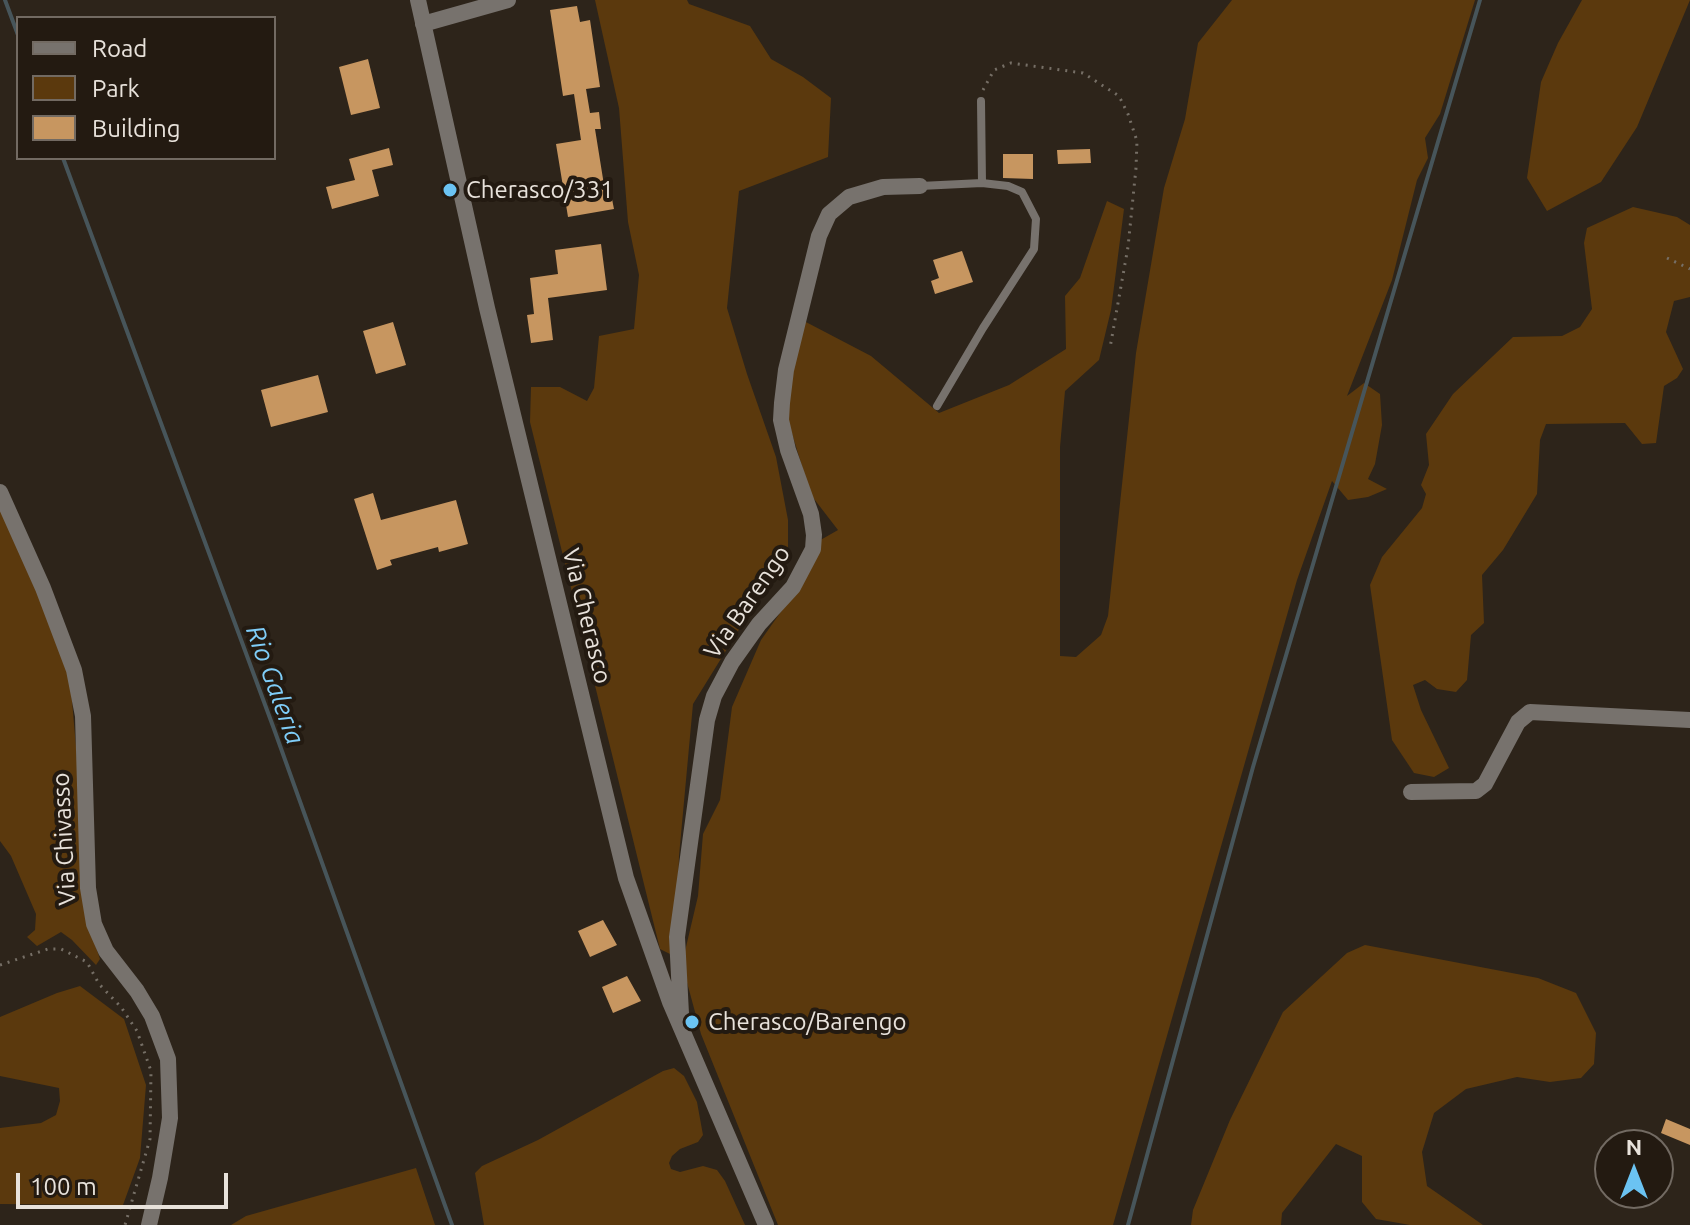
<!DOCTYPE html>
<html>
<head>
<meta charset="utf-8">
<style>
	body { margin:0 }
	#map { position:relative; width:1690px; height:1225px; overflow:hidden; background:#2d241a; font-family:Ubuntu,sans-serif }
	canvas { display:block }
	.legend { position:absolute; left:16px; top:16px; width:260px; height:144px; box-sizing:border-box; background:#231a11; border:2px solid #726a62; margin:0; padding:10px 14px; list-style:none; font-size:24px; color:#e8e2db }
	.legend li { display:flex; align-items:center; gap:16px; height:40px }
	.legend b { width:40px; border:2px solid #726a62 }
	.north { position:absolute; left:1594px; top:1129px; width:80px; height:80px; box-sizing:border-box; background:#231a11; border:2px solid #726a62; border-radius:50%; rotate:0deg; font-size:22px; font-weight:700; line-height:32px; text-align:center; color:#e8e2db }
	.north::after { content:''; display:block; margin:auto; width:28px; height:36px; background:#6bc3f2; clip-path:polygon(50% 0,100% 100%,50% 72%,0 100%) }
	.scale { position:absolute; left:16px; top:1173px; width:212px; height:36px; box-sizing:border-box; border:4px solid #e8e2db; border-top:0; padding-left:10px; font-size:24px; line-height:28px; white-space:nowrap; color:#e8e2db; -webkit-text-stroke:6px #231a11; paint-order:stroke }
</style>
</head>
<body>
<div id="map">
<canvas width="1690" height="1225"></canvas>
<ul class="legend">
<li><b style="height:10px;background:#77726d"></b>Road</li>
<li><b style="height:22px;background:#5b390d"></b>Park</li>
<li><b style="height:22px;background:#c79660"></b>Building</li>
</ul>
<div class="north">N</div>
<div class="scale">100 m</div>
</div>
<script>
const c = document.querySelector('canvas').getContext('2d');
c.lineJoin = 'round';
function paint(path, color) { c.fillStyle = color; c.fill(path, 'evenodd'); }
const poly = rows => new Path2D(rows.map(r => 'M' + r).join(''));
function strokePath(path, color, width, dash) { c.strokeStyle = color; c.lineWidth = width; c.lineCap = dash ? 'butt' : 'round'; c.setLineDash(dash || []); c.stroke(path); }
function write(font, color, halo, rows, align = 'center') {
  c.font = font + ' Ubuntu,sans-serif'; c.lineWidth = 8; c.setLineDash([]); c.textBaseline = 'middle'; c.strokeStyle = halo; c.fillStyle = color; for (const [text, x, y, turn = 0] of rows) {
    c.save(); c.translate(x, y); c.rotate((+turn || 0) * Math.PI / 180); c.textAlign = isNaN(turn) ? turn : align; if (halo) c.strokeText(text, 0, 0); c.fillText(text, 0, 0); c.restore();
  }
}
paint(poly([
	[595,0,687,0,689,4,750,26,771,59,803,77,831,98,828,157,739,191,727,308,747,374,776,457,788,520,788,556,756,602,693,704,679,856,676,957,660,949,530,422,531,387,560,387,587,401,594,388,599,336,634,329,639,275,628,222,619,108],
	[1232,0,1475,0,1440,114,1425,138,1428,158,1417,180,1392,280,1347,396,1364,383,1380,394,1382,425,1375,464,1368,479,1387,489,1368,497,1348,500,1332,481,1297,580,1113,1225,778,1225,701,1034,682,964,698,896,703,834,720,800,732,707,761,640,804,579,817,542,838,530,811,495,789,424,788,380,804,321,871,356,939,413,1009,385,1066,349,1065,296,1080,278,1107,201,1124,209,1111,310,1099,360,1065,391,1060,447,1060,656,1076,657,1101,635,1108,616,1136,353,1164,188,1185,119,1198,43],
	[1582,0,1690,0,1637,127,1601,182,1547,211,1527,178,1541,82,1558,43],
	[1633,207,1677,217,1690,225,1690,297,1674,301,1666,332,1683,369,1677,378,1664,386,1656,443,1642,444,1625,423,1546,424,1540,440,1537,494,1503,550,1482,575,1484,623,1471,635,1467,680,1456,692,1437,689,1425,680,1413,685,1421,710,1449,768,1434,777,1414,773,1392,740,1370,585,1382,557,1422,508,1426,494,1421,485,1429,465,1426,434,1453,394,1513,337,1562,336,1580,327,1592,309,1584,243,1587,228],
	[0,503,57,632,70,678,82,816,87,921,100,959,96,965,72,940,61,932,37,946,27,937,35,930,36,914,11,856,0,841],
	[1365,945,1538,978,1576,993,1596,1033,1594,1064,1581,1078,1550,1082,1517,1077,1466,1089,1434,1113,1422,1152,1427,1186,1483,1225,1410,1225,1376,1219,1362,1202,1362,1156,1336,1144,1282,1213,1281,1225,1191,1225,1193,1210,1230,1120,1283,1012,1347,953],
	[80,986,124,1019,146,1085,140,1158,123,1205,0,1204,0,1128,41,1123,56,1115,60,1101,59,1088,0,1076,0,1017,57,993],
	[674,1068,684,1076,697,1102,703,1135,698,1142,680,1149,672,1156,669,1163,671,1169,680,1172,703,1166,717,1170,725,1181,745,1225,484,1225,475,1173,482,1166,538,1140,663,1071],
	[416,1168,435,1225,231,1225,246,1216]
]), '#5b390d');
strokePath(poly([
	[5,0,18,35],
	[63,158,274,729,452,1225],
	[1128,1225,1253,767,1480,0]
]), '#47555a', 4);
paint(poly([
	[577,6,580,22,590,20,600,87,586,89,590,113,599,112,601,129,595,129,604,185,609,184,614,209,568,217,556,144,581,140,574,94,563,96,550,10],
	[368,59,380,108,351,115,339,67],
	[389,148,393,165,372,170,379,196,332,209,326,187,355,180,349,159],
	[1090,149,1091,163,1058,164,1057,150],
	[1003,154,1033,154,1033,179,1003,178],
	[601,244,607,290,548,298,553,340,531,343,527,315,534,314,530,278,558,274,555,250],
	[962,251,973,282,935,294,931,281,939,278,933,260],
	[393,322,406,365,376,374,363,331],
	[318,375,328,412,271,427,261,390],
	[373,493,381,520,456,500,468,544,439,552,438,547,390,560,392,565,377,570,354,499],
	[603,920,617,945,590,957,578,931],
	[627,976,641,1001,613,1013,602,987],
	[1666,1119,1690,1129,1690,1145,1661,1133]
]), '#c79660');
strokePath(poly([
	[983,90,994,70,1011,63,1083,73,1119,96,1128,114,1137,141,1136,168,1128,247,1110,348],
	[1667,258,1690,269],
	[0,965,48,949,61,949,87,962,99,984,121,1007,137,1031,151,1071,150,1139,125,1225]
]), '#766f66', 3, [2, 6]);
strokePath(poly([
	[981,101,982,183],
	[920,186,982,183,1008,186,1022,192,1036,219,1034,249,983,328,937,406]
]), '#77726d', 8);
strokePath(poly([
	[418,0,487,308,626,878,670,1002,766,1225],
	[423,24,508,0],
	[0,492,43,588,74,670,83,716,88,888,94,924,106,951,137,991,152,1016,168,1059,170,1118,160,1178,149,1225],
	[1411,792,1476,791,1485,784,1518,722,1530,712,1690,720],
	[681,1014,677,937,707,720,714,696,732,662,759,624,793,587,813,549,814,535,811,514,788,450,781,420,782,403,786,370,819,236,829,214,849,197,883,187,920,186]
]), '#77726d', 16);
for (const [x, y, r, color] of [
	[450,190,8,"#6bc3f2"],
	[692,1022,8,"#6bc3f2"]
]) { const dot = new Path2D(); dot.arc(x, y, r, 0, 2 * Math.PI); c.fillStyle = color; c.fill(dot); strokePath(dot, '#231a11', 3); }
write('24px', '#e8e2db', '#231a11', [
	["Cherasco/331",466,190],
	["Cherasco/Barengo",708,1022]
], 'left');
write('24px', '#e8e2db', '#231a11', [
	["Via Barengo",747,602,-55],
	["Via Cherasco",587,616,76],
	["Via Chivasso",64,839,-93]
]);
write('italic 26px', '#7fcdf8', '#231a11', [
	["Rio Galeria",275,685,70]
]);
</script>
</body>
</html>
